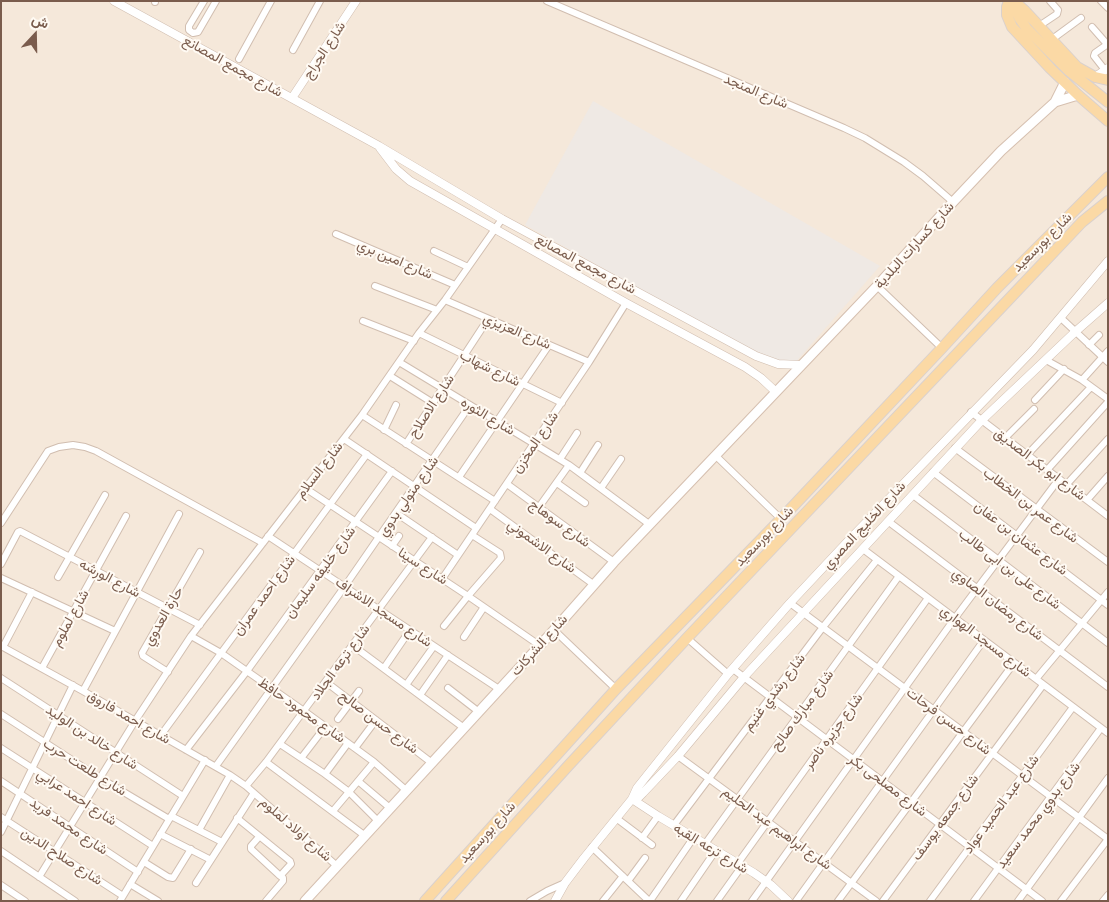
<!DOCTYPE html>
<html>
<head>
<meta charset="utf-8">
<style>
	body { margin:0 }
	#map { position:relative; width:1109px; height:902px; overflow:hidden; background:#fdf6ec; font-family:Ubuntu,Vazirmatn,sans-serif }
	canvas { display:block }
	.frame { position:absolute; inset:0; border:2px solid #7a5c4d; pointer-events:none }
	.north { position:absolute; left:10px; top:10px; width:50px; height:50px; -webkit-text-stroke:4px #fffaf3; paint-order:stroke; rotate:21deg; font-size:14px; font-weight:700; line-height:20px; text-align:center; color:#7a5c4d }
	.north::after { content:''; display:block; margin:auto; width:18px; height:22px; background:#7a5c4d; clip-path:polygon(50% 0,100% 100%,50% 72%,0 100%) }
</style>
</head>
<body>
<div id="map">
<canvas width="1109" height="902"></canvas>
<div class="frame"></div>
<div class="north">ش</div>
</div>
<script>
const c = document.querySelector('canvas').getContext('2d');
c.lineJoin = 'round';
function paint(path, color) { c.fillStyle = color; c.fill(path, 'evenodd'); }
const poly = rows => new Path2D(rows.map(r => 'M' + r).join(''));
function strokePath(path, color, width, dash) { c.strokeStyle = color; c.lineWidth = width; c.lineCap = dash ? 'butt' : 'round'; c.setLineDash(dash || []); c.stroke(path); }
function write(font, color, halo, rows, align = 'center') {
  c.font = font + ' Ubuntu,Vazirmatn,sans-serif'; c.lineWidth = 4; c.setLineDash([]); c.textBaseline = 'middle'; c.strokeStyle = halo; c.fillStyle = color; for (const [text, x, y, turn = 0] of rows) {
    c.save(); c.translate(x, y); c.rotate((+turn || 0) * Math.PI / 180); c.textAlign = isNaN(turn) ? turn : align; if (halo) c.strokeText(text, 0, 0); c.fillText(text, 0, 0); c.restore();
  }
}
paint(poly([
	[1,1,1108,1,1108,901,1,901]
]), '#f5e8da');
paint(poly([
	[593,101,880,266,794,364,766,359,525,225]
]), '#efe9e4');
const minor = poly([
	[204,1,189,26,189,30,193,33,198,32,216,1],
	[547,1,844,128,865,138,904,162,923,176,953,202],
	[1101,1,1108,8],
	[155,2,155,1],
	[1039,26,1057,14,1058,10,1050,1],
	[1092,27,1106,43,1105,46,1095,53,1094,56,1105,70],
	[1051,40,1081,18],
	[293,50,320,1],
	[239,59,271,1],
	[336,234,455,285],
	[434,251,468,267],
	[375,286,437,310],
	[877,286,942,348],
	[445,300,589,362],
	[1061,318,1108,362],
	[363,321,414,341],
	[419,333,562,403],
	[1089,345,1099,335],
	[1046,360,1082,380,1108,399],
	[399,362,569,465,649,524],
	[390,376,433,403],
	[1082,380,1108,351],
	[1035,400,1064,369],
	[971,412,1108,516],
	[362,415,495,501],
	[384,430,396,405],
	[1005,438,1034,409],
	[344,439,476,528],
	[406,444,488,319],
	[955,448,1108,562],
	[1027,455,1091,387],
	[716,456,781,519],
	[560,459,577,433],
	[1047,470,1108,402],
	[933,472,1108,605],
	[580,473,598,445],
	[459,477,549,345],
	[557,483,585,503],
	[507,484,614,562],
	[1067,484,1108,439],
	[305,488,468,596,539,645],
	[601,488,621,459],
	[913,495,1108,643],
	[1087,500,1108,476],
	[539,507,569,465],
	[490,509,593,584],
	[396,513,458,555],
	[889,522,1108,687],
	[1,523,48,451,59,447,73,445,85,447,96,451,263,543],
	[268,536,499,689],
	[392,546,399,536],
	[863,549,1108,733],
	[1,564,18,532,20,531,200,625],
	[58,577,105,495],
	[1,578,115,631],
	[442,579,589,362,626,303],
	[790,603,1108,839,1061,901],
	[444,626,468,596,501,558,500,553,472,535],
	[554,630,616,689],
	[191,636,221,653,304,711,374,762,407,791],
	[464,637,484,607],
	[687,638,728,674],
	[352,645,464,728],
	[1,646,83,691,230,775,246,786,337,866],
	[3,647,32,592],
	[42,668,126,516],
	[384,668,410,630],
	[733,669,1042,901],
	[168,672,146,658,143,656,142,653,200,552],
	[1,678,183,796],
	[1036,679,1108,592],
	[326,682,432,763],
	[406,685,434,646],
	[448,688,479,712],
	[83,691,179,514],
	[420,695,448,655],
	[1,714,100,778,169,819],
	[338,719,359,691],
	[161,735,367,454],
	[280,744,325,774,349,792,378,821],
	[1,748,153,846],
	[355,748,376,720],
	[186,750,247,671,392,471],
	[678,756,876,901],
	[302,757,325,727],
	[266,762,364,835],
	[216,766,345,586,470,405],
	[325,774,348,743],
	[1,781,138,872],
	[358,781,390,808],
	[246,786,266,762,432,537],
	[333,811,374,762],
	[171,816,222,842],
	[1,817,123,896],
	[237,818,290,861,291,864,281,875,278,874,251,849,251,846,259,837],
	[616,818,652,845],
	[674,825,823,627,877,560],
	[199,830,230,775],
	[1,832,73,685],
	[160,834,211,860],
	[642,838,658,816],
	[705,844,899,576],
	[592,847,649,901],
	[1,851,75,901],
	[144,862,168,877,173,878,191,849],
	[738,863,928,598],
	[39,877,135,721,191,636,362,415,419,333,445,300,502,219],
	[628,881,645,858],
	[196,883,254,793],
	[130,884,158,901],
	[1,885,25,901],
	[120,901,205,760],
	[266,901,283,881,283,878,279,875],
	[530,901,547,891,565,883],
	[603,901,623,876],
	[650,901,694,837],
	[681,901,716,850],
	[717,901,742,866],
	[752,901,955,618,1059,479],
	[796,901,984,640],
	[838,901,1014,663],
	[883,901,1043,685],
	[930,901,1073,707],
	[974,901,1101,728],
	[1018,901,1108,778],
	[1103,901,1108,895]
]);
const tertiary = poly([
	[114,1,379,146,502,219,756,356,778,364,801,365],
	[1095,77,1108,68],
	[292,98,356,1],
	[380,148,396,169,410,181,626,303,745,367,761,378,775,391],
	[632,799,639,797,643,793,678,756,744,677,982,420,1075,332,1108,303],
	[632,799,658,816,754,873,771,885,788,901],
	[555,901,565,883,584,858,632,799,637,788,728,674,790,603,849,540,1033,350,1108,261]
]);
const secondary = poly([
	[1055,102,1078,95],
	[305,901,554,630,614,562,877,286,953,202,1001,151,1055,102,1065,82]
]);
const primary = poly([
	[1009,1,1007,7,1007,15,1012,27,1050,68,1078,95,1108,121],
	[1011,1,1020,19,1027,29,1068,70,1108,102],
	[1014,1,1025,11,1077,67,1095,77,1108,80],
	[425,901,616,689,781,519,942,348,997,288,1108,177],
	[446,901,568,766,687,638,1011,297,1082,222,1108,201]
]);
strokePath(minor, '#d1beb0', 8);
strokePath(tertiary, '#d1beb0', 9);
strokePath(secondary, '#d6c0b0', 11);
strokePath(primary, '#dad1cd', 12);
strokePath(minor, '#fff', 6);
strokePath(tertiary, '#fff', 8);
strokePath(secondary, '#fff', 9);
strokePath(primary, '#fbd9a5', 10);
write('14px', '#7a5c4d', '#fffaf3', [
	["شارع الجراج",324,50,-57],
	["شارع مجمع المصانع",233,66,29],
	["شارع المنجد",756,91,23],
	["شارع بورسعيد",1042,242,-45],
	["شارع كسارات البلدية",914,245,-48],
	["شارع امين بري",395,259,23],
	["شارع مجمع المصانع",586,264,28],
	["شارع العزيزي",517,331,23],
	["شارع شهاب",490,368,26],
	["شارع الاصلاح",431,406,-57],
	["شارع الثوره",488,416,31],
	["شارع المخزن",535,442,-56],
	["شارع ابو بكر الصديق",1040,464,37],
	["شارع السلام",319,470,-52],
	["شارع متولي بدوي",408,496,-55],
	["شارع عمر بن الخطاب",1031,505,37],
	["شارع سوهاج",560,523,36],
	["شارع الخليج المصري",864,525,-47],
	["شارع بورسعيد",764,536,-46],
	["شارع عثمان بن عفان",1021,538,37],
	["شارع الاشموني",542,546,36],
	["شارع سينا",423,566,33],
	["شارع على بن ابى طالب",1010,569,37],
	["شارع خليفه سليمان",320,572,-54],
	["شارع الورشه",110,578,28],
	["شارع احمد عمران",264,595,-54],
	["شارع رمضان الصاوي",998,604,37],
	["شارع مسجد الاشراف",384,612,34],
	["حارة العدوي",163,616,-60],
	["شارع لملوم",70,618,-61],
	["شارع مسجد الهواري",986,641,37],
	["شارع الشركات",539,645,-48],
	["شارع ترعه الجلاد",340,662,-54],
	["شارع رشدي غنيم",774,692,-53],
	["شارع محمود حافظ",302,710,35],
	["شارع مبارك صالح",802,710,-54],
	["شارع احمد فاروق",129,717,30],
	["شارع حسن فرحات",949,721,37],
	["شارع حسن صالح",379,722,37],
	["شارع جزيره ناصر",833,731,-54],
	["شارع خالد بن الوليد",92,737,33],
	["شارع طلعت حرب",85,767,32],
	["شارع مصلحى بكر",888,785,37],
	["شارع احمد عرابي",77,797,33],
	["شارع عبد الحميد عواد",1001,804,-54],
	["شارع بدوي محمد سعيد",1038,815,-53],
	["شارع جمعه يوسف",945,817,-54],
	["شارع محمد فريد",69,826,34],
	["شارع ابراهيم عبد الحليم",777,828,36],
	["شارع اولاد لملوم",296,829,41],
	["شارع بورسعيد",487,832,-48],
	["شارع ترعه القبه",711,848,31],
	["شارع صلاح الدين",62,856,33]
]);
</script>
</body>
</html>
